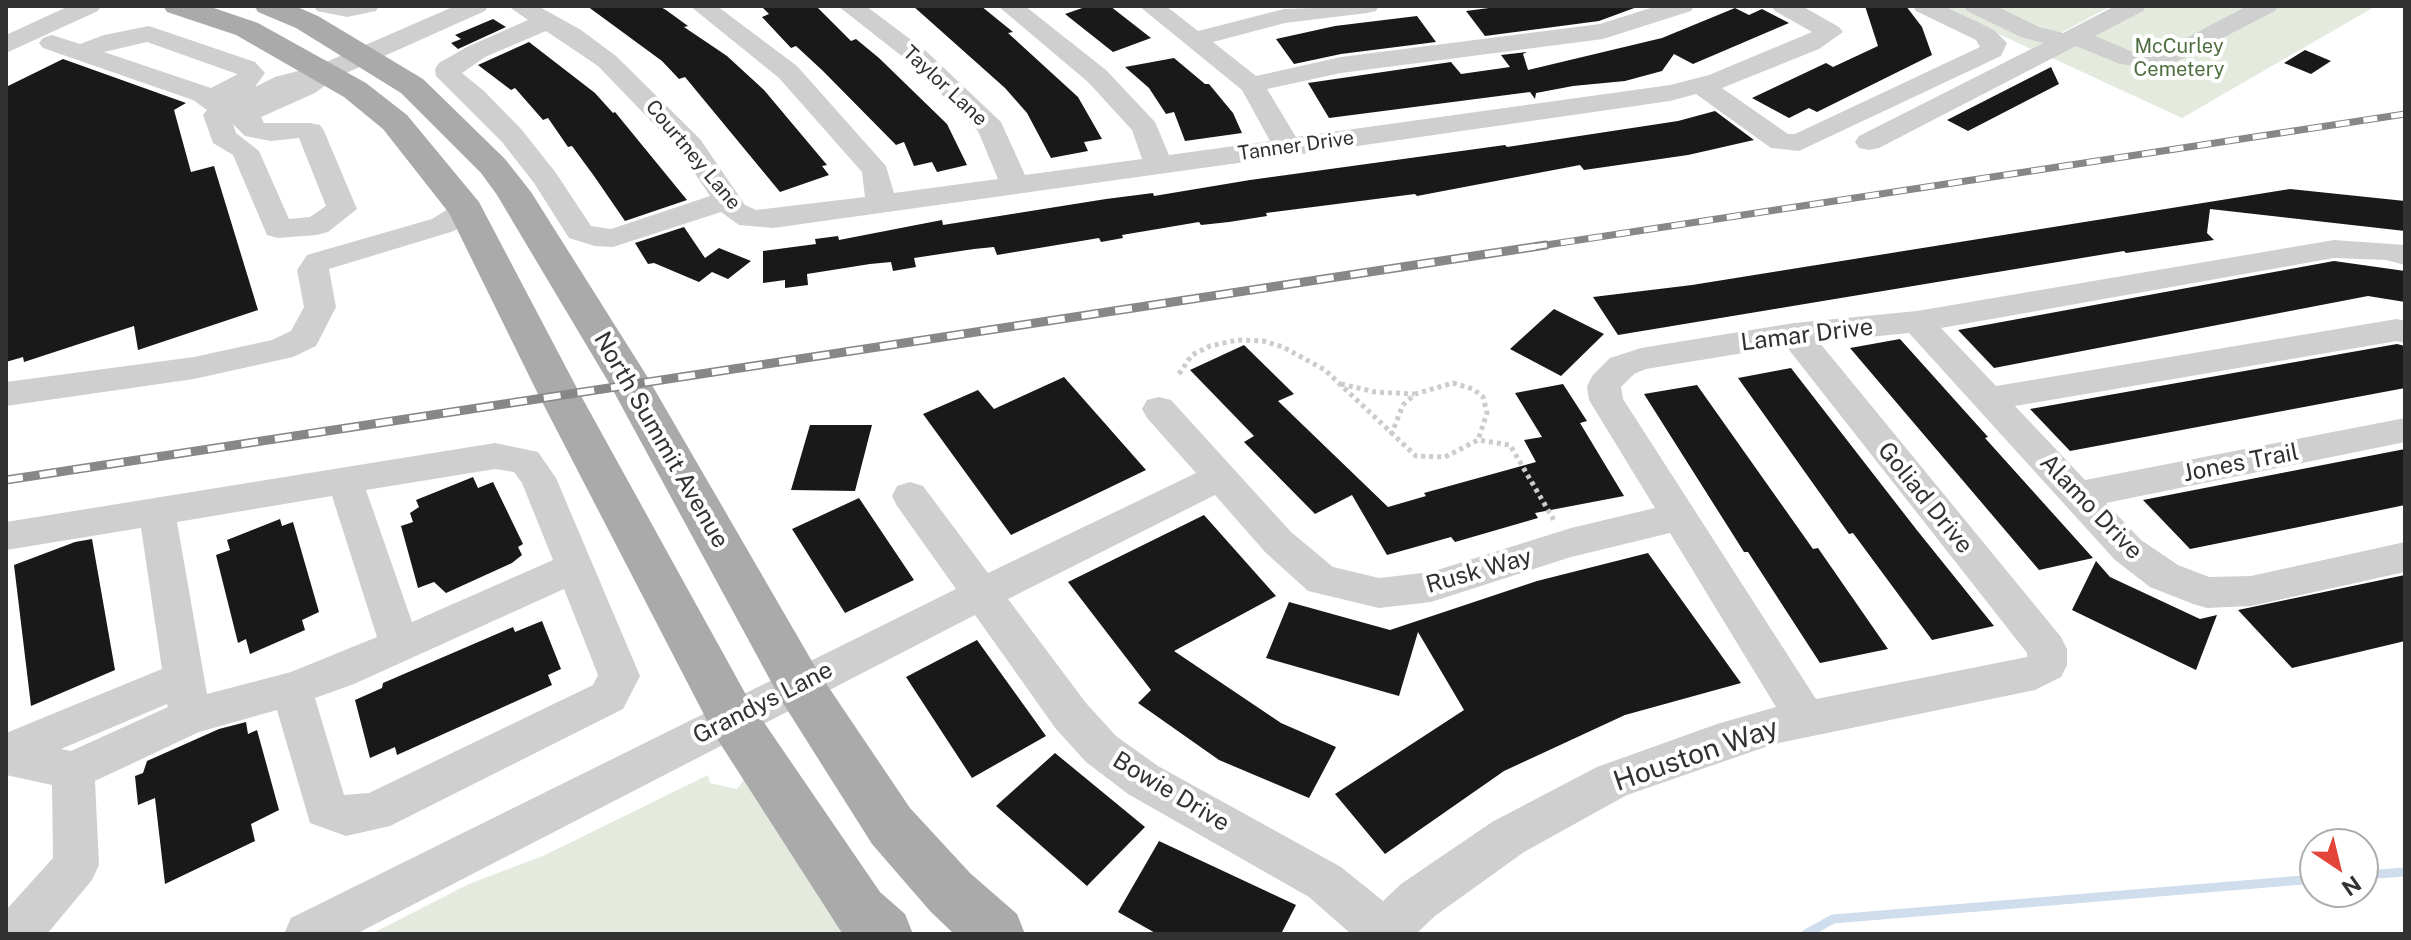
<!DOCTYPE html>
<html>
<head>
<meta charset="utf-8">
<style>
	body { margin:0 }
	#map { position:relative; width:2411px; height:940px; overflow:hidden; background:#fff; font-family:"Public Sans",sans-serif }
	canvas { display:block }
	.frame { position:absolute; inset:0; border:8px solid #323232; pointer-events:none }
	.north { position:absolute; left:2299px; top:828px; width:80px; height:80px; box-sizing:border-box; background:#fff; border:2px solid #adadad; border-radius:50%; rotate:145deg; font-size:22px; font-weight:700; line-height:32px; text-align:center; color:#323232 }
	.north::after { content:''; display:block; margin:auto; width:28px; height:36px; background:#e3453b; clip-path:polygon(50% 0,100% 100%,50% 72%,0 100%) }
</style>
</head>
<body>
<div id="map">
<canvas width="2411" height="940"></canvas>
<div class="frame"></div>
<div class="north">N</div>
</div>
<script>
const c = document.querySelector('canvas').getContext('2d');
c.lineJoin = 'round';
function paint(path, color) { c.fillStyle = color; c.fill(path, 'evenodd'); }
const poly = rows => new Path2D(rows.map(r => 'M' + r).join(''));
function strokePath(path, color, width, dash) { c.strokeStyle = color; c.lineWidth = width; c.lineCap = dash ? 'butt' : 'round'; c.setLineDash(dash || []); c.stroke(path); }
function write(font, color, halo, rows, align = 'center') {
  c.font = font + ' "Public Sans",sans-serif'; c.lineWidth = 8; c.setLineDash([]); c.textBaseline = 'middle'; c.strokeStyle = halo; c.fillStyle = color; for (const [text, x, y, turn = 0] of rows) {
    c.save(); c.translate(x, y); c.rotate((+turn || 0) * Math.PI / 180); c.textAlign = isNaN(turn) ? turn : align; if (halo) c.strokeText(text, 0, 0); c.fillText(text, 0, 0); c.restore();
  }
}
paint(poly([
	[1939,6,2111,6,2031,49],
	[2150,6,2376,6,2182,118,2050,57],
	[708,775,710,783,737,789,746,777,858,934,371,934,469,884,545,855]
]), '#e4ebde');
strokePath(poly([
	[2363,875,2405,872],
	[1806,934,1833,919,2315,879]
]), '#cfdded', 9);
paint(poly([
	[587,6,659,6,666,10,688,26,684,27,727,56,764,90,827,165,822,166,829,175,780,192,685,77,679,79,662,61],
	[761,6,816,6,851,41,856,39,879,58,947,124,967,165,937,172,932,162,914,166,904,142,896,145,823,71,796,46,791,48,762,17,769,14],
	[913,6,981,6,1013,32,1008,33,1078,97,1102,139,1084,142,1088,151,1051,158,1027,113,1005,88],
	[1088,6,1110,6,1151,38,1113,52,1065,14],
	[1504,6,1637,6,1637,7,1599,21,1485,36,1466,11],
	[1865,6,1906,6,1922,27,1932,55,1817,112,1809,108,1789,118,1752,98,1826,63,1833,67,1878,46],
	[1735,8,1749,15,1762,9,1789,23,1693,64,1674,54,1662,71,1625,81,1573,86,1536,93,1535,99,1530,92,1329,118,1308,83,1451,62,1461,74,1510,67,1501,55,1527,52,1523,54,1528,70,1662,38],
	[1417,16,1436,42,1341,54,1294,64,1276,39,1335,26],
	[493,19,506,27,458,49,451,43,461,39,455,35],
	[529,42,595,93,613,113,615,112,687,200,625,221,594,176,572,146,568,147,548,118,543,120,515,88,511,90,478,65],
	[2305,50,2331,61,2311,74,2284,63],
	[1174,58,1205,84,1209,84,1233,113,1242,133,1185,141,1174,112,1166,114,1149,88,1125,67],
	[63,59,186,103,174,110,191,172,214,166,258,310,138,350,134,326,24,362,23,357,6,362,6,87],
	[2051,67,2059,84,1968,131,1947,120],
	[1715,111,1754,140,1688,155,1584,170,1580,165,1417,196,1415,194,1266,213,1267,216,1229,222,1201,225,1199,222,1122,235,1123,238,1101,242,1099,238,997,255,994,247,974,249,914,258,916,267,893,271,891,262,870,264,807,274,808,285,785,288,785,280,763,283,763,251,816,244,815,239,838,236,839,240,942,220,943,225,1106,199,1153,193,1154,196,1250,180,1505,145,1507,147,1678,121],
	[2290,189,2405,201,2405,231,2210,209,2207,233,2214,240,2126,253,2124,251,1618,335,1593,297,1692,285],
	[684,227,705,258,719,248,751,261,728,279,712,272,699,282,654,263,648,264,635,243],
	[2334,261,2405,271,2405,302,2368,296,1994,368,1958,330],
	[1554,309,1604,334,1561,376,1510,349],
	[1900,339,1988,437,1985,438,2093,558,2039,570,1850,348],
	[2397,344,2405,346,2405,388,2070,451,2030,409],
	[1244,345,1294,394,1278,401,1388,507,1426,496,1424,493,1536,462,1524,440,1542,437,1515,393,1563,384,1587,421,1580,423,1624,496,1535,513,1538,518,1455,542,1451,537,1387,555,1352,495,1315,514,1244,442,1254,436,1190,370],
	[1791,368,1916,529,1994,626,1932,640,1853,533,1849,534,1738,378],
	[1064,377,1146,470,1011,535,923,414,978,390,994,409],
	[1697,385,1813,549,1818,548,1888,649,1820,663,1748,552,1744,552,1644,394],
	[810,425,872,425,855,491,791,490],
	[2405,449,2405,505,2294,528,2190,549,2143,500],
	[473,477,478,488,493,482,523,544,518,547,522,555,512,563,446,593,434,582,418,588,401,526,413,522,410,513,419,507,416,500],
	[859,498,914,580,845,613,792,529],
	[1204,515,1276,596,1174,651,1281,723,1336,747,1309,798,1219,760,1138,703,1151,690,1068,582],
	[280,519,282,526,293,522,319,612,302,620,305,630,250,654,246,639,238,643,216,555,230,550,227,540],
	[92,539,115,670,31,706,14,565,75,542],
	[1648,553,1741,683,1625,715,1504,771,1385,854,1335,794,1464,710,1418,632,1399,696,1266,658,1289,602,1390,630,1537,581],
	[2096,561,2110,577,2200,619,2217,615,2196,670,2072,610],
	[2405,575,2405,641,2292,668,2238,610],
	[542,621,561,669,548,675,552,685,397,755,395,747,370,758,355,700,382,688,383,683,513,627,515,632],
	[977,640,1046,736,972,778,906,677],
	[246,722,248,734,257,730,279,810,251,824,255,841,165,884,155,798,138,805,135,776,143,773,147,761,219,729],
	[1055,753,1145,827,1087,886,996,806],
	[1159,841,1296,905,1281,934,1157,934,1118,912]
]), '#191919');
strokePath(poly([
	[1179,374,1192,355,1210,346,1237,340,1263,341,1283,347,1325,370,1416,456,1445,457,1478,440,1510,445,1555,522],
	[1341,384,1375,392,1414,394],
	[1391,435,1403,405,1415,394,1453,383,1473,389,1483,397,1487,413,1478,440]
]), '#ccc', 5, [4, 4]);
paint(poly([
	[69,6,101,6,98,11,6,53,6,35,69,6],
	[314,6,379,6,376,11,347,17,317,11,314,6],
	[455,6,488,6,485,11,335,78,315,93,261,117,264,123,310,123,320,125,324,131,357,209,328,232,317,235,278,238,267,235,233,155,213,143,203,115,207,110,193,100,43,48,39,43,43,38,52,35,80,44,104,35,149,26,255,62,265,73,255,87,275,77,317,66,455,6],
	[147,42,237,74,238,74,211,88,104,52,147,42],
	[233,124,245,136,255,138,271,141,299,138,326,206,310,217,289,219,259,151,236,133,233,124],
	[508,6,538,6,581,30,616,56,700,139,745,205,756,210,865,197,862,172,779,78,690,6,717,6,797,66,886,166,894,193,998,179,978,131,908,61,838,6,866,6,926,51,1001,122,1025,175,1142,159,1132,130,1088,82,998,6,1025,6,1106,70,1155,122,1169,155,1270,141,1242,90,1139,6,1166,6,1198,31,1284,9,1379,6,1376,11,1367,13,1285,23,1213,42,1256,76,1341,57,1600,24,1657,6,1694,6,1691,11,1603,39,1341,73,1267,89,1296,137,1670,85,1709,75,1812,32,1775,11,1772,6,1802,6,1839,27,1843,32,1819,49,1722,88,1788,134,1795,134,1980,47,1976,40,1916,11,1913,6,1944,6,1994,30,2007,43,2001,56,1799,151,1771,148,1696,94,1670,101,1288,156,773,228,739,225,721,212,613,247,595,246,569,238,534,183,502,142,436,76,435,69,439,63,467,47,528,20,508,6],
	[546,31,598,66,680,151,710,196,611,229,591,226,556,173,522,130,484,91,462,73,485,57,546,31],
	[1964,6,1996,6,2039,27,2063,33,2115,6,2146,6,2143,11,2095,36,2133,52,2158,53,2247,6,2278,6,2275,11,2162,69,2120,64,2076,46,1879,148,1869,150,1859,148,1855,142,1859,136,2043,43,2021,37,1967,11,1964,6],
	[466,201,476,204,481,210,454,231,329,269,336,307,316,346,293,357,194,379,6,406,6,382,194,357,272,340,291,331,304,307,297,270,307,255,432,219,456,204,466,201],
	[2334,240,2405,245,2405,265,2386,260,2334,258,1941,328,1996,386,2397,319,2405,321,2405,343,2397,341,2015,406,2085,480,2405,418,2405,442,2106,503,2141,540,2178,565,2209,577,2251,576,2405,542,2405,572,2251,606,2207,608,2193,604,2150,587,2115,560,1909,333,1819,342,2061,637,2067,649,2067,665,2061,677,2035,690,1774,744,1627,795,1524,852,1435,916,1416,934,1351,934,1309,897,1128,794,1086,762,1056,729,975,615,356,934,284,934,291,918,956,589,897,506,892,496,897,486,910,482,923,486,988,573,1196,473,1147,418,1142,409,1147,400,1159,397,1171,400,1291,532,1333,567,1379,578,1431,572,1571,528,1655,508,1589,400,1587,387,1592,376,1610,358,1641,348,1794,323,1917,311,2334,240],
	[1786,346,2027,653,2027,657,1816,699,1623,399,1621,387,1634,374,1646,369,1786,346],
	[1215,495,1265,552,1308,591,1379,608,1431,602,1571,557,1670,533,1776,707,1717,724,1597,767,1492,822,1401,884,1383,901,1341,867,1158,766,1116,736,1086,703,1008,599,1215,495],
	[495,443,538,452,556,478,640,676,623,709,390,826,346,836,310,823,277,710,199,732,95,781,99,865,92,880,47,934,6,934,6,910,53,858,52,785,6,775,6,733,162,669,141,528,6,550,6,522,495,443],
	[495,469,514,472,522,483,553,560,412,622,366,490,495,469],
	[332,496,377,637,291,672,207,694,177,522,332,496],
	[564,589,598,675,593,685,369,793,344,795,315,698,354,684,564,589],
	[167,704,168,707,71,751,61,749,167,704]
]), '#cfcfcf');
paint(poly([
	[163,6,208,6,258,23,366,83,407,115,479,202,580,394,750,702,880,892,905,914,913,934,843,934,840,930,714,734,538,394,449,213,383,129,344,97,236,35,167,12,163,6],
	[254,6,295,6,318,16,423,79,505,159,531,192,645,373,817,670,910,808,970,873,1017,914,1025,934,954,934,930,911,872,844,781,700,609,383,497,195,481,173,401,93,296,28,258,12,254,6]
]), '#aaa');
const railFar1 = poly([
	[1533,247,2405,114]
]);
const rail = poly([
	[6,480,1546,245]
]);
strokePath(railFar1, '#878787', 7);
strokePath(rail, '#878787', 9);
strokePath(railFar1, '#fff', 5, [14]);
strokePath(rail, '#fff', 6, [17]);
write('20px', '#4f6e3f', '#fff', [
	["McCurley",2179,47],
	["Cemetery",2179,70]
]);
write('20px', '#323232', '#fff', [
	["Taylor Lane",945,86,43],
	["Tanner Drive",1296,146,-8],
	["Courtney Lane",693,155,50]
]);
write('24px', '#323232', '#fff', [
	["Lamar Drive",1807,335,-7],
	["North Summit Avenue",661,440,60],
	["Jones Trail",2241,463,-11],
	["Goliad Drive",1925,498,51],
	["Alamo Drive",2091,507,46],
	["Rusk Way",1479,571,-16],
	["Grandys Lane",763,703,-27],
	["Bowie Drive",1171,792,31]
]);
write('28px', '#323232', '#fff', [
	["Houston Way",1696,755,-19]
]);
</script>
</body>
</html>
